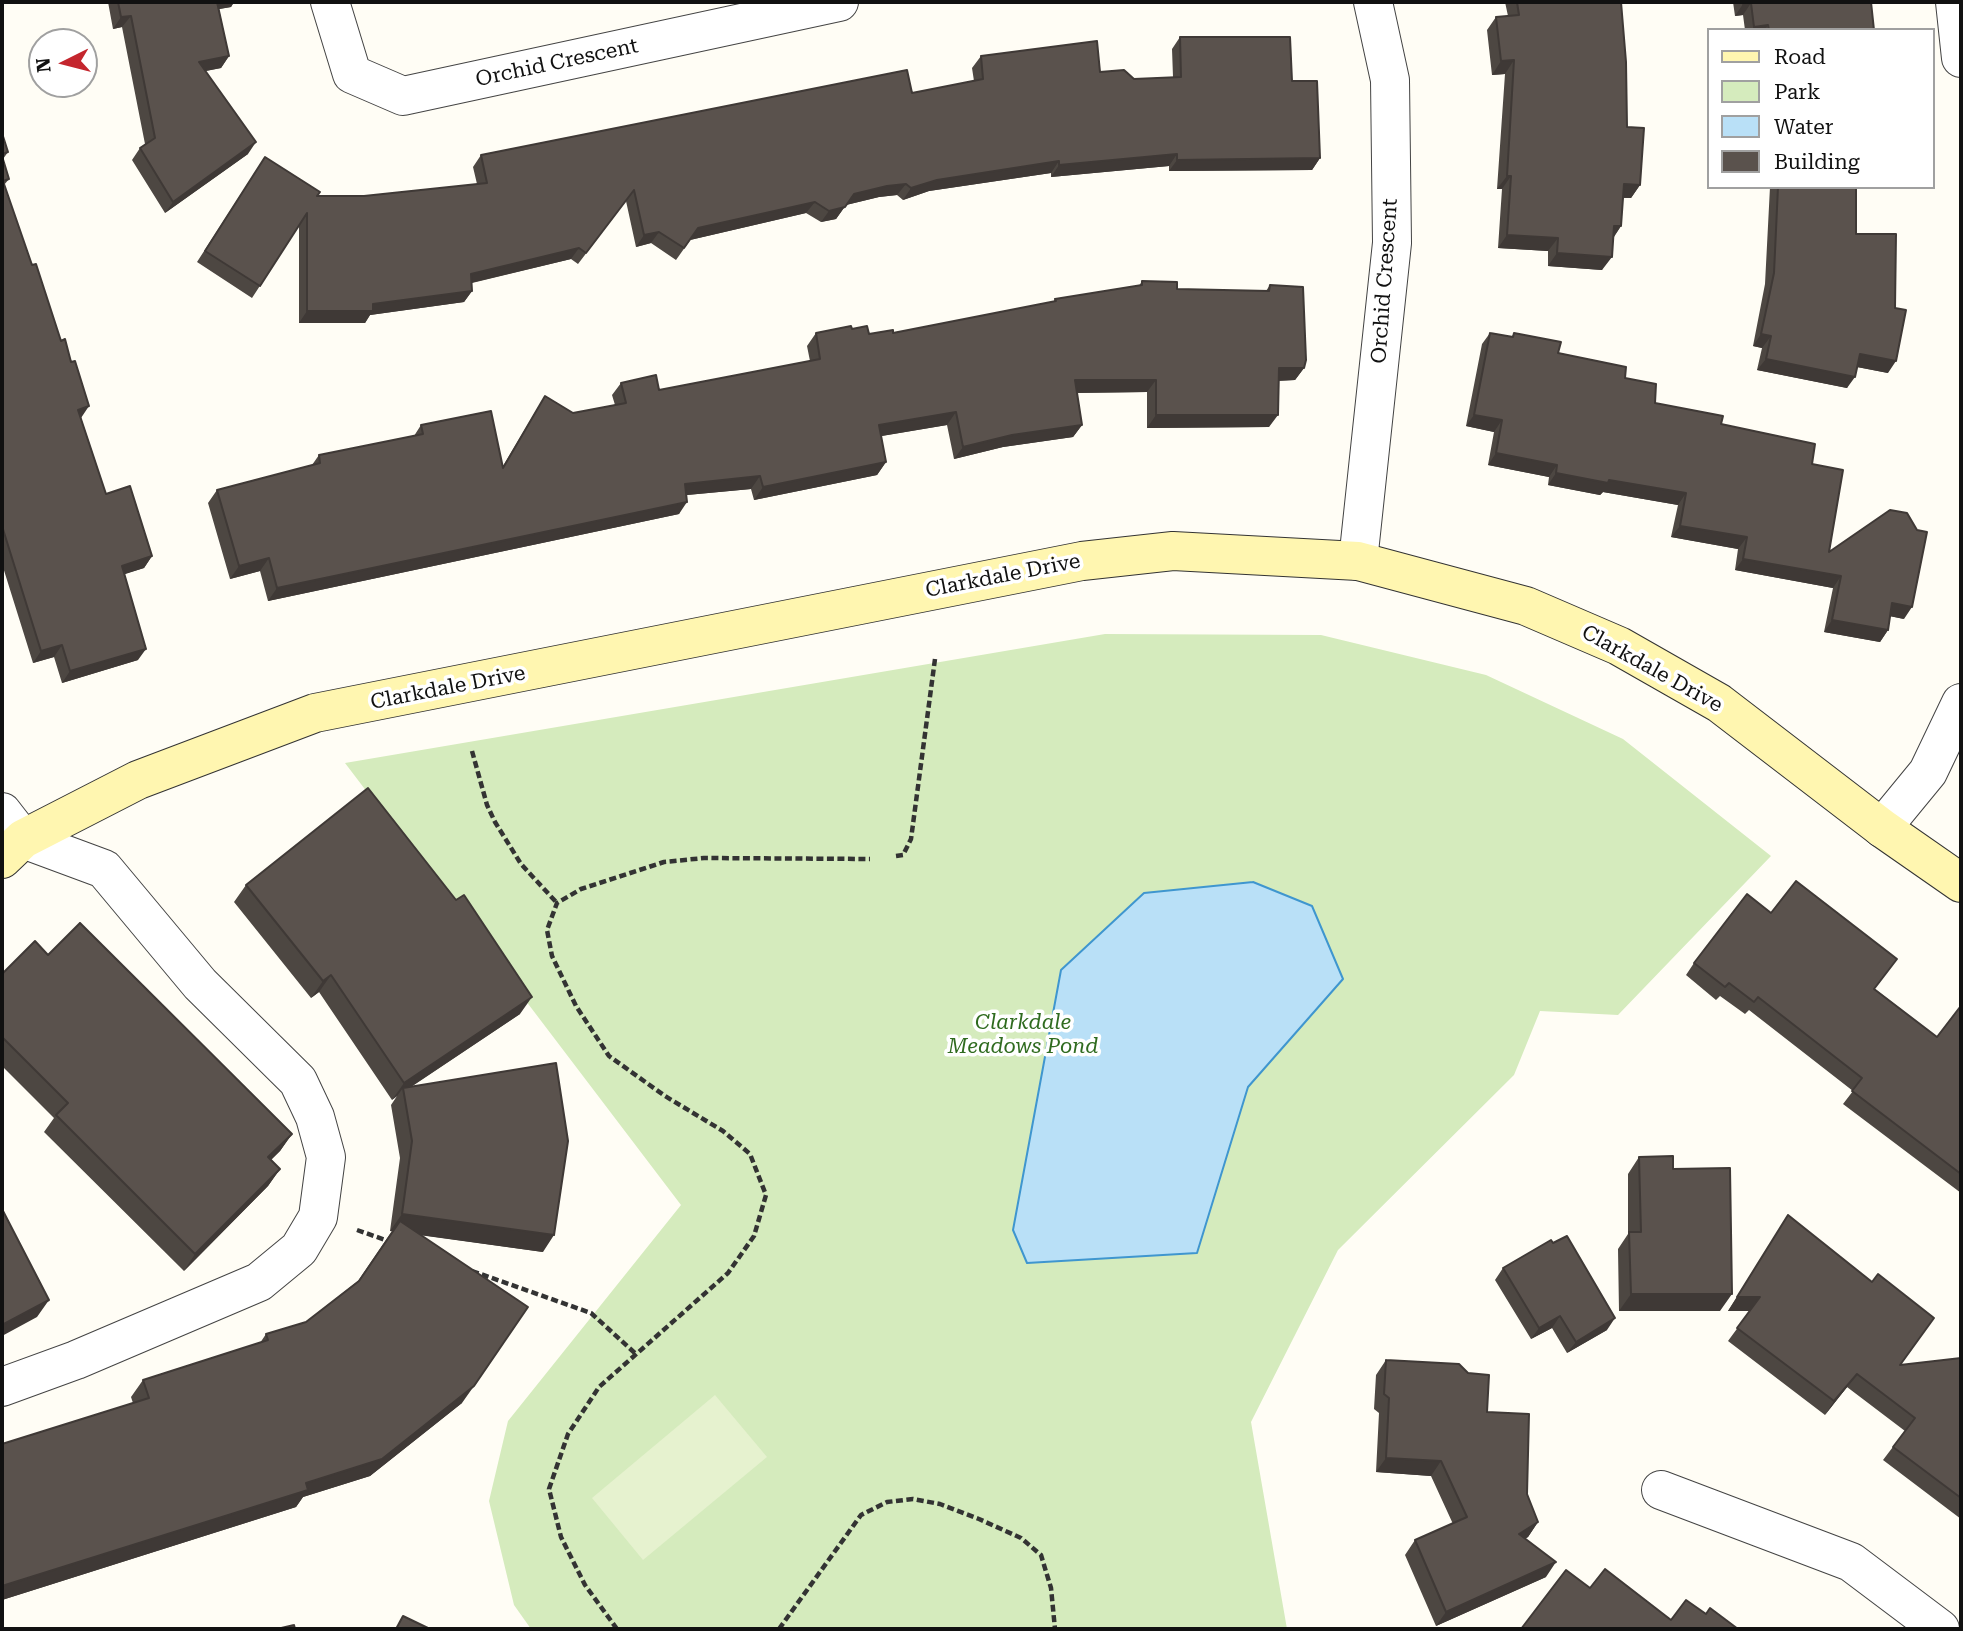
<!DOCTYPE html>
<html>
<head>
<meta charset="utf-8">
<style>
	body { margin:0 }
	#map { position:relative; width:1963px; height:1631px; overflow:hidden; background:#fffdf5; font-family:"Roboto Serif",serif }
	canvas { display:block }
	.frame { position:absolute; inset:0; border:4px solid #111; pointer-events:none }
	.legend { position:absolute; left:1707px; top:28px; width:228px; height:161px; box-sizing:border-box; background:#fff; border:2px solid #a0a0a0; margin:0; padding:9px 12px; list-style:none; font-size:21px; color:#111 }
	.legend li { display:flex; align-items:center; gap:14px; height:35px }
	.legend b { width:35px; border:2px solid #a0a0a0 }
	.north { position:absolute; left:28px; top:28px; width:70px; height:70px; box-sizing:border-box; background:#fff; border:2px solid #a0a0a0; border-radius:50%; rotate:264deg; font-size:19px; font-weight:700; line-height:28px; text-align:center; color:#111 }
	.north::after { content:''; display:block; margin:auto; width:24px; height:32px; background:#c4262e; clip-path:polygon(50% 0,100% 100%,50% 72%,0 100%) }
</style>
</head>
<body>
<div id="map">
<canvas width="1963" height="1631"></canvas>
<div class="frame"></div>
<ul class="legend">
<li><b style="height:9px;background:#fff6b0"></b>Road</li>
<li><b style="height:19px;background:#d5ebbd"></b>Park</li>
<li><b style="height:19px;background:#b9e0f7"></b>Water</li>
<li><b style="height:19px;background:#5a524d"></b>Building</li>
</ul>
<div class="north">N</div>
</div>
<script>
const c = document.querySelector('canvas').getContext('2d');
c.lineJoin = 'round';
function paint(path, color) { c.fillStyle = color; c.fill(path, 'evenodd'); }
const poly = rows => new Path2D(rows.map(r => 'M' + r).join(''));
function strokePath(path, color, width, dash) { c.strokeStyle = color; c.lineWidth = width; c.lineCap = dash ? 'butt' : 'round'; c.setLineDash(dash || []); c.stroke(path); }
function write(font, color, halo, rows, align = 'center') {
  c.font = font + ' "Roboto Serif",serif'; c.lineWidth = 7; c.setLineDash([]); c.textBaseline = 'middle'; c.strokeStyle = halo; c.fillStyle = color; for (const [text, x, y, turn = 0] of rows) {
    c.save(); c.translate(x, y); c.rotate((+turn || 0) * Math.PI / 180); c.textAlign = isNaN(turn) ? turn : align; if (halo) c.strokeText(text, 0, 0); c.fillText(text, 0, 0); c.restore();
  }
}
paint(poly([
	[1105,634,1321,635,1486,675,1623,739,1771,856,1618,1015,1540,1011,1514,1075,1338,1250,1251,1422,1287,1629,531,1629,514,1605,489,1501,508,1421,681,1205,345,763]
]), '#d5ebbd');
paint(poly([
	[715,1395,767,1457,643,1560,592,1498]
]), '#e6f2cf');
const water = poly([
	[1253,882,1312,906,1343,979,1248,1087,1197,1253,1027,1263,1013,1230,1061,970,1144,893,1253,882]
]);
paint(water, '#b9e0f7');
strokePath(water, '#3f96cf', 2);
const street = poly([
	[330,2,352,74,403,96,839,2],
	[1955,2,1961,58],
	[1358,561,1392,243,1390,80,1373,2],
	[2,812,23,839,104,869,200,984,298,1081,315,1117,326,1157,318,1217,299,1249,259,1282,76,1360,2,1387],
	[1882,828,1928,772,1961,703],
	[1661,1490,1851,1562,1940,1629]
]);
const secondary = poly([
	[2,859,23,839,138,780,315,713,1082,561,1173,551,1358,561,1526,606,1619,646,1719,703,1882,828,1961,883]
]);
strokePath(street, '#444', 40);
strokePath(secondary, '#333', 40);
strokePath(poly([
	[472,751,487,805,495,822,521,864,557,903],
	[896,856,903,855,911,839,935,659],
	[357,1230,391,1242],
	[472,1271,591,1313,637,1355],
	[617,1629,585,1585,561,1537,549,1489,568,1434,599,1387,728,1273,754,1236,766,1195,750,1154,723,1131,665,1096,609,1056,576,1006,552,956,547,930,557,903,581,889,664,862,704,858,870,859],
	[779,1629,861,1515,887,1502,913,1499,940,1504,979,1519,1021,1538,1041,1555,1051,1588,1055,1629]
]), '#333', 4.5, [7, 3.5]);
strokePath(street, '#fff', 38);
strokePath(secondary, '#fff6b0', 38);
paint(poly([
	[108,2,234,2,231,7,219,9,229,56,221,68,205,71,248,154,165,213,132,160,140,148,145,144,122,27,113,29],
	[1505,2,1621,2,1627,127,1640,185,1631,198,1623,198,1621,226,1614,237,1602,270,1548,266,1548,251,1498,248,1502,189,1497,189,1505,74,1492,75,1487,30,1496,17,1508,16],
	[1733,2,1871,2,1874,30,1745,30,1743,15,1735,16],
	[1180,37,1292,81,1320,158,1312,170,1169,171,1169,166,1051,177,1051,173,929,191,903,200,897,195,879,197,846,205,836,219,821,222,806,213,690,240,676,260,651,243,636,247,626,201,578,264,571,259,472,283,472,291,464,302,370,315,365,323,299,323,299,226,252,298,197,262,257,169,317,196,364,196,477,184,473,167,481,155,912,93,974,81,972,68,981,56,1100,72,1134,79,1173,77,1172,49],
	[2,133,8,152,3,159,9,179,4,185,106,494,152,556,144,568,124,574,138,660,62,683,54,657,33,663,2,564],
	[1770,187,1856,187,1856,234,1888,373,1857,367,1847,388,1757,370,1762,348,1753,346,1765,284],
	[1142,281,1177,289,1266,291,1270,285,1304,368,1295,380,1278,381,1269,427,1147,428,1147,392,1077,393,1082,425,1073,437,1003,447,954,459,947,425,881,436,886,462,877,475,754,500,751,489,687,495,679,514,268,601,260,571,230,579,208,503,217,490,312,465,319,455,414,436,421,425,503,466,537,409,545,396,573,413,615,405,612,395,621,383,659,390,810,361,807,346,816,333,852,329,869,334,893,333,1053,302,1055,299,1139,286],
	[1490,333,1512,337,1514,333,1558,353,1625,378,1655,403,1721,424,1812,464,1829,552,1904,619,1890,616,1888,630,1880,642,1824,632,1833,588,1735,570,1738,549,1671,537,1678,505,1603,492,1600,495,1548,485,1549,477,1488,465,1494,432,1466,426,1482,344],
	[246,885,520,1014,411,1087,543,1252,421,1235,462,1403,370,1476,303,1497,296,1507,2,1600,2,1444,133,1403,131,1397,143,1380,260,1343,266,1334,306,1322,358,1281,392,1231,390,1231,400,1158,391,1105,397,1096,392,1100,319,992,311,998,234,902],
	[1771,913,1875,989,1937,1037,1961,1008,1961,1193,1843,1104,1853,1091,1749,1010,1745,1014,1720,996,1716,1000,1686,975,1694,963],
	[48,955,292,1134,280,1151,271,1160,280,1169,268,1186,184,1271,44,1132,54,1118,2,1066,2,974],
	[1639,1157,1673,1169,1720,1311,1619,1311,1618,1249,1628,1234,1628,1174],
	[1788,1215,1900,1365,1961,1358,1961,1519,1883,1460,1905,1431,1847,1387,1825,1415,1728,1341,1750,1311,1728,1311],
	[1503,1268,1607,1330,1567,1353,1552,1328,1531,1339,1495,1280],
	[1386,1360,1487,1412,1527,1494,1538,1522,1528,1537,1525,1539,1546,1577,1436,1626,1405,1555,1415,1540,1453,1524,1431,1476,1376,1472,1379,1413,1374,1409,1376,1375]
]), '#4d4742');
paint(poly([
	[215,2,234,2,231,7,208,11],
	[1751,3,1743,15,1735,16,1743,4],
	[131,16,122,27,113,29,121,17],
	[1768,25,1765,30,1752,30,1754,27],
	[229,56,221,68,191,74,199,62],
	[1514,60,1505,74,1492,75,1501,61],
	[256,142,248,154,165,213,173,202],
	[1177,154,1169,166,1051,177,1059,165],
	[1320,158,1312,170,1169,171,1177,160],
	[1059,161,1051,173,929,191,903,200,911,188,937,180],
	[1507,176,1511,176,1502,189,1497,189],
	[906,184,897,195,879,197,846,205,836,219,821,222,829,211,854,194,887,186],
	[1624,184,1640,185,1631,198,1614,197],
	[815,202,806,213,690,240,676,260,698,228],
	[1614,226,1621,226,1612,239],
	[659,232,651,243,636,247,644,235],
	[1507,235,1558,238,1548,251,1498,248],
	[579,248,571,259,462,285,471,274],
	[1557,253,1612,257,1602,270,1548,266],
	[472,291,464,302,370,315,365,323,299,323,307,311,373,304],
	[1761,334,1771,336,1762,348,1753,346],
	[1860,354,1896,361,1888,373,1852,366],
	[1766,359,1855,377,1847,388,1757,370],
	[1279,368,1304,368,1295,380,1270,381],
	[1075,380,1156,380,1147,392,1066,393],
	[89,406,81,418,78,410],
	[956,412,947,425,870,438,879,425],
	[1156,415,1278,415,1269,427,1147,428],
	[1474,415,1502,420,1494,432,1466,426],
	[1082,425,1073,437,1003,447,954,459,963,447,1012,435],
	[1496,453,1557,465,1549,477,1488,465],
	[886,462,877,475,754,500,763,487],
	[1556,473,1609,480,1686,493,1678,505,1603,492,1600,495,1548,485],
	[760,476,751,489,676,496,685,484],
	[687,502,679,514,268,601,277,588],
	[1680,526,1747,537,1738,549,1671,537],
	[152,556,144,568,113,578,122,566],
	[269,558,260,571,230,579,239,566],
	[1743,559,1841,576,1833,588,1735,570],
	[1892,603,1912,607,1904,619,1884,615],
	[1832,620,1888,630,1880,642,1824,632],
	[62,645,54,657,33,663,41,651],
	[146,649,138,660,62,683,70,671],
	[331,975,319,992,311,998,323,981],
	[532,997,520,1014,403,1092,403,1088,397,1096,392,1100,404,1083],
	[292,1134,280,1151,256,1174,268,1157],
	[280,1169,268,1186,184,1271,195,1254],
	[402,1214,554,1235,543,1252,390,1231],
	[1631,1294,1732,1294,1720,1311,1619,1311],
	[1737,1297,1760,1297,1750,1311,1728,1311],
	[49,1300,37,1317,2,1336,2,1325],
	[1560,1316,1552,1328,1531,1339,1539,1328],
	[1615,1318,1607,1330,1567,1353,1576,1342],
	[1857,1374,1847,1387,1825,1415,1834,1401],
	[474,1386,462,1403,370,1476,303,1497,296,1507,2,1600,2,1586,306,1483],
	[1386,1458,1441,1461,1431,1476,1376,1472],
	[1538,1522,1528,1537,1509,1548,1519,1534],
	[1556,1562,1546,1577,1436,1626,1446,1612]
]), '#3f3936');
const building = poly([
	[118,2,217,2,229,56,199,62,256,142,173,202,140,148,155,138,131,16,121,17,118,2],
	[1517,2,1621,2,1626,62,1627,127,1644,128,1640,185,1624,184,1621,226,1614,226,1612,257,1557,253,1558,238,1507,235,1511,176,1507,176,1514,60,1501,61,1496,17,1519,15,1517,2],
	[1743,2,1871,2,1874,30,1769,30,1768,25,1754,27,1751,3,1743,4,1743,2],
	[1180,37,1290,37,1292,81,1317,81,1320,158,1177,160,1177,154,1059,165,1059,161,937,180,911,188,906,184,887,186,854,194,845,207,829,211,815,202,698,228,684,248,659,232,644,235,634,190,586,253,579,248,471,274,472,291,373,304,373,311,307,311,307,213,260,286,205,251,265,157,320,192,317,196,364,196,487,183,481,155,907,70,912,93,983,79,981,56,1097,41,1100,72,1124,70,1134,79,1181,77,1180,37],
	[2,133,8,152,2,154,2,133],
	[2,156,9,179,3,181,32,265,36,264,61,341,65,339,71,362,75,361,89,406,78,410,106,494,130,486,152,556,122,566,146,649,70,671,62,645,41,651,2,526,2,156],
	[1778,187,1856,187,1856,234,1896,234,1895,308,1906,310,1896,361,1860,354,1855,377,1766,359,1771,336,1761,334,1774,273,1778,187],
	[1142,281,1177,282,1177,289,1269,291,1270,285,1303,287,1306,360,1304,368,1279,368,1278,415,1156,415,1156,380,1075,380,1082,425,1012,435,963,447,956,412,879,425,886,462,763,487,760,476,685,484,687,502,277,588,269,558,239,566,217,490,320,463,319,455,423,434,421,425,491,411,503,468,545,396,573,413,626,403,621,383,656,375,659,390,820,359,816,333,851,326,852,329,867,326,869,334,893,330,893,333,1056,301,1055,299,1142,285,1142,281],
	[1490,333,1513,337,1514,333,1561,342,1558,353,1626,367,1625,378,1656,384,1655,403,1723,416,1721,424,1815,444,1812,464,1843,470,1829,552,1890,510,1907,513,1917,530,1927,532,1912,607,1892,603,1888,630,1832,620,1841,576,1743,559,1747,537,1680,526,1686,493,1609,480,1608,483,1556,473,1557,465,1496,453,1502,420,1474,415,1490,333],
	[368,788,456,900,464,895,532,997,404,1083,331,975,323,981,246,885,368,788],
	[1796,881,1897,959,1874,989,1937,1037,1960,1007,1961,1008,1961,1174,1852,1091,1862,1078,1758,997,1754,1002,1729,983,1725,987,1694,963,1747,894,1771,913,1796,881],
	[80,923,292,1134,268,1157,280,1169,195,1254,56,1115,68,1103,2,1037,2,974,35,941,48,955,80,923],
	[556,1063,568,1141,554,1235,402,1214,412,1141,403,1088,556,1063],
	[1673,1156,1673,1169,1730,1168,1732,1294,1631,1294,1629,1232,1641,1232,1639,1157,1673,1156],
	[2,1209,49,1300,2,1325,2,1209],
	[1788,1215,1872,1282,1878,1274,1934,1318,1900,1365,1961,1358,1961,1498,1893,1447,1915,1418,1857,1374,1834,1401,1737,1328,1760,1297,1737,1297,1788,1215],
	[400,1221,528,1307,474,1386,382,1459,306,1483,308,1490,2,1586,2,1444,149,1398,143,1380,268,1340,266,1334,306,1322,359,1281,400,1221],
	[1567,1236,1615,1318,1576,1342,1560,1316,1539,1328,1503,1268,1551,1240,1553,1243,1567,1236],
	[1386,1360,1459,1364,1468,1373,1489,1375,1487,1412,1529,1414,1527,1494,1538,1522,1519,1534,1556,1562,1446,1612,1415,1540,1467,1517,1441,1461,1386,1458,1389,1398,1384,1394,1386,1360],
	[1605,1569,1671,1620,1686,1600,1706,1614,1710,1608,1738,1629,1521,1629,1566,1570,1590,1588,1605,1569],
	[403,1616,430,1629,396,1629,403,1616],
	[294,1625,295,1629,277,1629,294,1625]
]);
paint(building, '#5a524d');
strokePath(building, '#3f3936', 2);
write('21px', '#111', '#fff', [
	["Orchid Crescent",557,63,-12],
	["Orchid Crescent",1385,281,-86],
	["Clarkdale Drive",1003,576,-11],
	["Clarkdale Drive",1652,669,29],
	["Clarkdale Drive",448,688,-11]
]);
write('italic 21px', '#2f6b1f', '#fff', [
	["Clarkdale",1023,1023],
	["Meadows Pond",1023,1047]
]);
</script>
</body>
</html>
